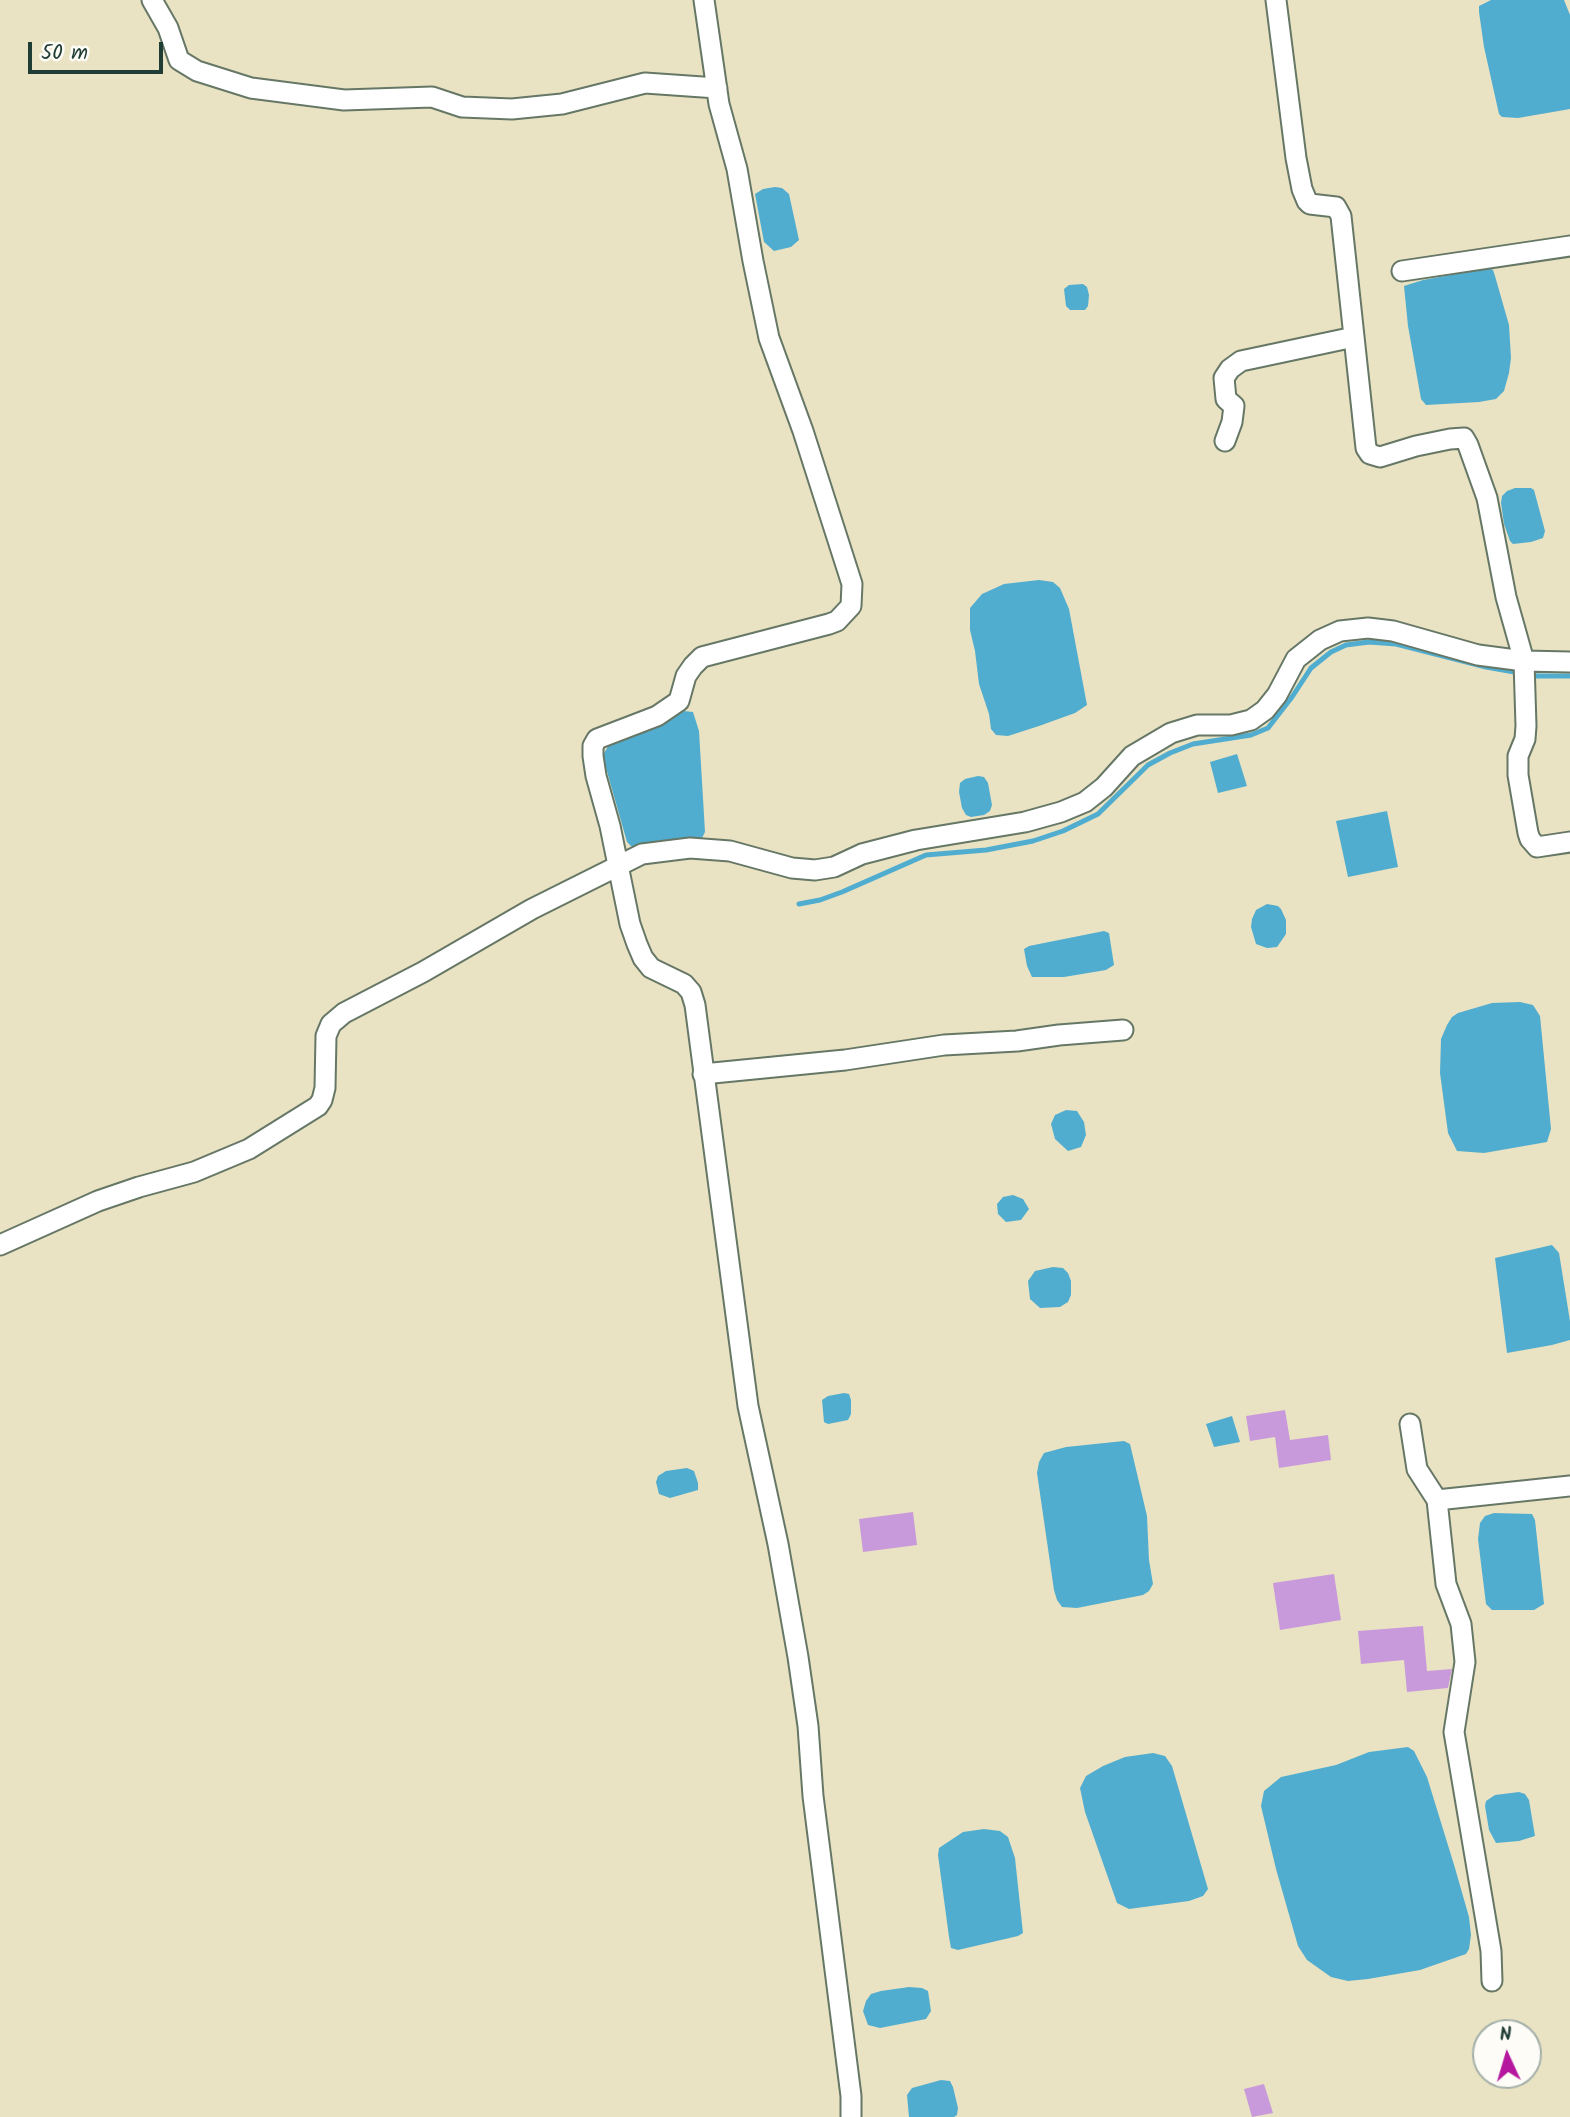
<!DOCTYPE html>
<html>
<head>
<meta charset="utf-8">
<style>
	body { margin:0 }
	#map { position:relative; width:1570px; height:2117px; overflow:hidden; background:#e9e3c3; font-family:Kalam,sans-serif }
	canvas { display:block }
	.north { position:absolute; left:1472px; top:2019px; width:70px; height:70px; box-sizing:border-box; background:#fdfcf7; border:2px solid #a4b0a9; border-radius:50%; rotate:356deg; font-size:19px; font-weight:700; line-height:28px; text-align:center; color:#1f3d34 }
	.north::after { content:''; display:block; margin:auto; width:24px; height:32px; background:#b5179e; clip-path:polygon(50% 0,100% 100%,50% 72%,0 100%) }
	.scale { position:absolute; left:28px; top:42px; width:135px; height:32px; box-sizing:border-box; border:4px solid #1f3d34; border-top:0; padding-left:9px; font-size:21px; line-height:24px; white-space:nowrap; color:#1f3d34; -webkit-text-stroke:5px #fdfcf7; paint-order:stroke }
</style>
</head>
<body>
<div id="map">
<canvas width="1570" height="2117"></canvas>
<div class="north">N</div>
<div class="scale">50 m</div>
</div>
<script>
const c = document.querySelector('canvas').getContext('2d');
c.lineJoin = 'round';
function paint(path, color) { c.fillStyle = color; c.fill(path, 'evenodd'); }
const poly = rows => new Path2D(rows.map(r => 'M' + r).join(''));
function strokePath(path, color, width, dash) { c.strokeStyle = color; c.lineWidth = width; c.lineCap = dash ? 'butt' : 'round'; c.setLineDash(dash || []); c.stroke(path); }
paint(poly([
	[1491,0,1564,0,1570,15,1570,109,1518,118,1502,117,1499,114,1484,47,1479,12,1479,6],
	[775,187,782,188,789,194,799,240,791,247,774,251,764,242,755,194,763,189],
	[1489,268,1493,270,1495,276,1509,325,1511,358,1509,373,1504,391,1496,399,1479,402,1426,405,1421,399,1408,326,1404,286,1423,280],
	[1083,284,1087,287,1089,295,1088,306,1085,310,1070,310,1066,306,1064,289,1069,285],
	[1515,488,1531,488,1534,490,1545,531,1543,538,1531,542,1513,544,1510,541,1504,524,1501,503,1502,496,1507,491],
	[1039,580,1053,582,1060,588,1069,609,1087,705,1075,713,1039,726,1008,736,996,735,991,729,989,714,979,684,975,651,970,630,970,608,982,594,1004,584],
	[684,711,693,712,699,731,705,832,701,840,633,848,627,842,604,761,604,753,609,745,615,741,637,735],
	[1237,754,1247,786,1218,793,1210,762],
	[978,776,984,777,988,783,992,805,990,811,984,815,971,817,966,815,962,808,959,792,960,783,965,779],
	[1387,811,1398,867,1348,877,1336,821],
	[1267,904,1278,906,1281,909,1286,920,1286,934,1277,947,1267,948,1256,944,1251,927,1252,919,1256,910],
	[1104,931,1109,933,1114,965,1106,970,1064,977,1032,977,1027,966,1024,949,1029,946],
	[1520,1002,1533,1005,1540,1016,1551,1129,1547,1142,1484,1153,1457,1151,1448,1133,1440,1073,1441,1039,1447,1025,1452,1017,1458,1013,1492,1003],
	[1066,1110,1077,1111,1084,1122,1086,1135,1081,1147,1068,1151,1055,1139,1051,1124,1055,1115],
	[1013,1195,1023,1199,1029,1209,1021,1220,1006,1222,998,1214,997,1204,1003,1197],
	[1552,1245,1559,1253,1570,1321,1570,1340,1552,1345,1507,1353,1495,1258],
	[1053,1267,1063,1268,1068,1273,1071,1281,1071,1295,1068,1302,1060,1307,1040,1308,1030,1299,1028,1281,1035,1271],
	[844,1393,849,1394,851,1400,851,1414,848,1420,828,1424,824,1422,822,1400,828,1396],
	[1232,1416,1240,1442,1214,1447,1206,1424],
	[1124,1441,1130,1444,1147,1516,1149,1560,1153,1584,1149,1591,1143,1595,1077,1608,1062,1607,1057,1600,1054,1590,1037,1473,1039,1462,1044,1453,1066,1447],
	[687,1468,694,1471,698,1483,698,1490,670,1498,659,1494,656,1482,658,1476,666,1471],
	[1494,1513,1532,1514,1535,1520,1544,1604,1534,1610,1492,1610,1486,1604,1478,1539,1480,1523,1485,1516],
	[1408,1747,1414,1751,1427,1777,1455,1868,1469,1917,1471,1935,1469,1949,1466,1954,1420,1970,1368,1979,1348,1981,1331,1977,1307,1960,1298,1946,1276,1869,1261,1806,1264,1791,1281,1777,1336,1765,1369,1752],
	[1153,1753,1165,1756,1172,1766,1208,1889,1203,1896,1189,1901,1129,1909,1117,1903,1085,1812,1080,1788,1086,1776,1103,1766,1125,1757],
	[1519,1792,1525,1794,1529,1800,1535,1836,1519,1841,1496,1843,1489,1830,1485,1806,1486,1801,1495,1795],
	[984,1829,1000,1831,1008,1837,1015,1858,1023,1933,1018,1936,958,1950,951,1948,949,1937,938,1855,939,1848,963,1832],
	[909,1987,922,1988,928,1991,931,2011,926,2019,880,2028,868,2025,863,2011,866,2001,871,1994,881,1991],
	[941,2080,950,2081,953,2087,958,2108,957,2115,954,2117,909,2117,907,2095,912,2088]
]), '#51adcf');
strokePath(poly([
	[799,904,820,900,842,892,926,855,986,850,1033,841,1063,831,1098,814,1148,765,1170,753,1193,744,1251,735,1268,728,1292,697,1311,668,1331,652,1346,645,1369,642,1396,644,1486,667,1537,676,1570,676]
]), '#51adcf', 5);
paint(poly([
	[1285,1410,1290,1440,1328,1435,1331,1460,1279,1468,1275,1437,1250,1441,1246,1416],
	[913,1512,917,1545,863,1552,859,1519],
	[1334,1574,1341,1620,1280,1630,1273,1583],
	[1423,1626,1427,1671,1452,1669,1448,1688,1407,1692,1404,1660,1361,1664,1358,1631],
	[1264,2084,1273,2113,1252,2117,1244,2089]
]), '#c89adb');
const minor = poly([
	[152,0,168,28,179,60,197,71,251,88,344,100,432,97,462,107,512,109,562,104,645,83,717,88],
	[704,0,719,104,737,169,753,261,769,338,803,431,852,584,851,606,837,621,829,624,702,657,693,666,686,676,679,701,657,716,597,739,593,746,593,756,596,776,610,826,630,924,637,944,643,958,651,968,684,984,691,992,695,1005,748,1406,778,1544,798,1657,808,1726,813,1796,851,2096,851,2117],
	[1276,0,1296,158,1302,189,1307,201,1310,204,1336,207,1341,216,1366,448,1370,454,1380,457,1416,446,1450,439,1464,438,1468,445,1487,498,1506,597,1524,661,1526,726,1525,739,1518,756,1518,775,1528,833,1530,839,1537,847,1570,842],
	[1402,271,1570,246],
	[1225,441,1232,422,1234,406,1226,399,1224,378,1230,369,1241,361,1354,337],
	[703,1074,845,1060,944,1045,1017,1041,1059,1035,1123,1030],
	[0,1245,98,1201,139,1187,194,1172,249,1149,318,1106,322,1100,325,1088,326,1036,331,1024,344,1013,423,972,532,909,642,854,690,848,730,851,792,868,815,870,834,867,862,854,916,840,1025,822,1061,812,1085,802,1104,787,1132,756,1171,733,1197,725,1231,725,1251,720,1265,710,1277,695,1296,659,1320,640,1340,631,1368,628,1393,631,1478,655,1524,661,1570,662],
	[1410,1424,1417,1469,1437,1500,1446,1584,1461,1624,1465,1662,1454,1732,1491,1951,1492,1981],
	[1437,1500,1570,1486]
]);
strokePath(minor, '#676', 23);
strokePath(minor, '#fff', 19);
</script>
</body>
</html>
